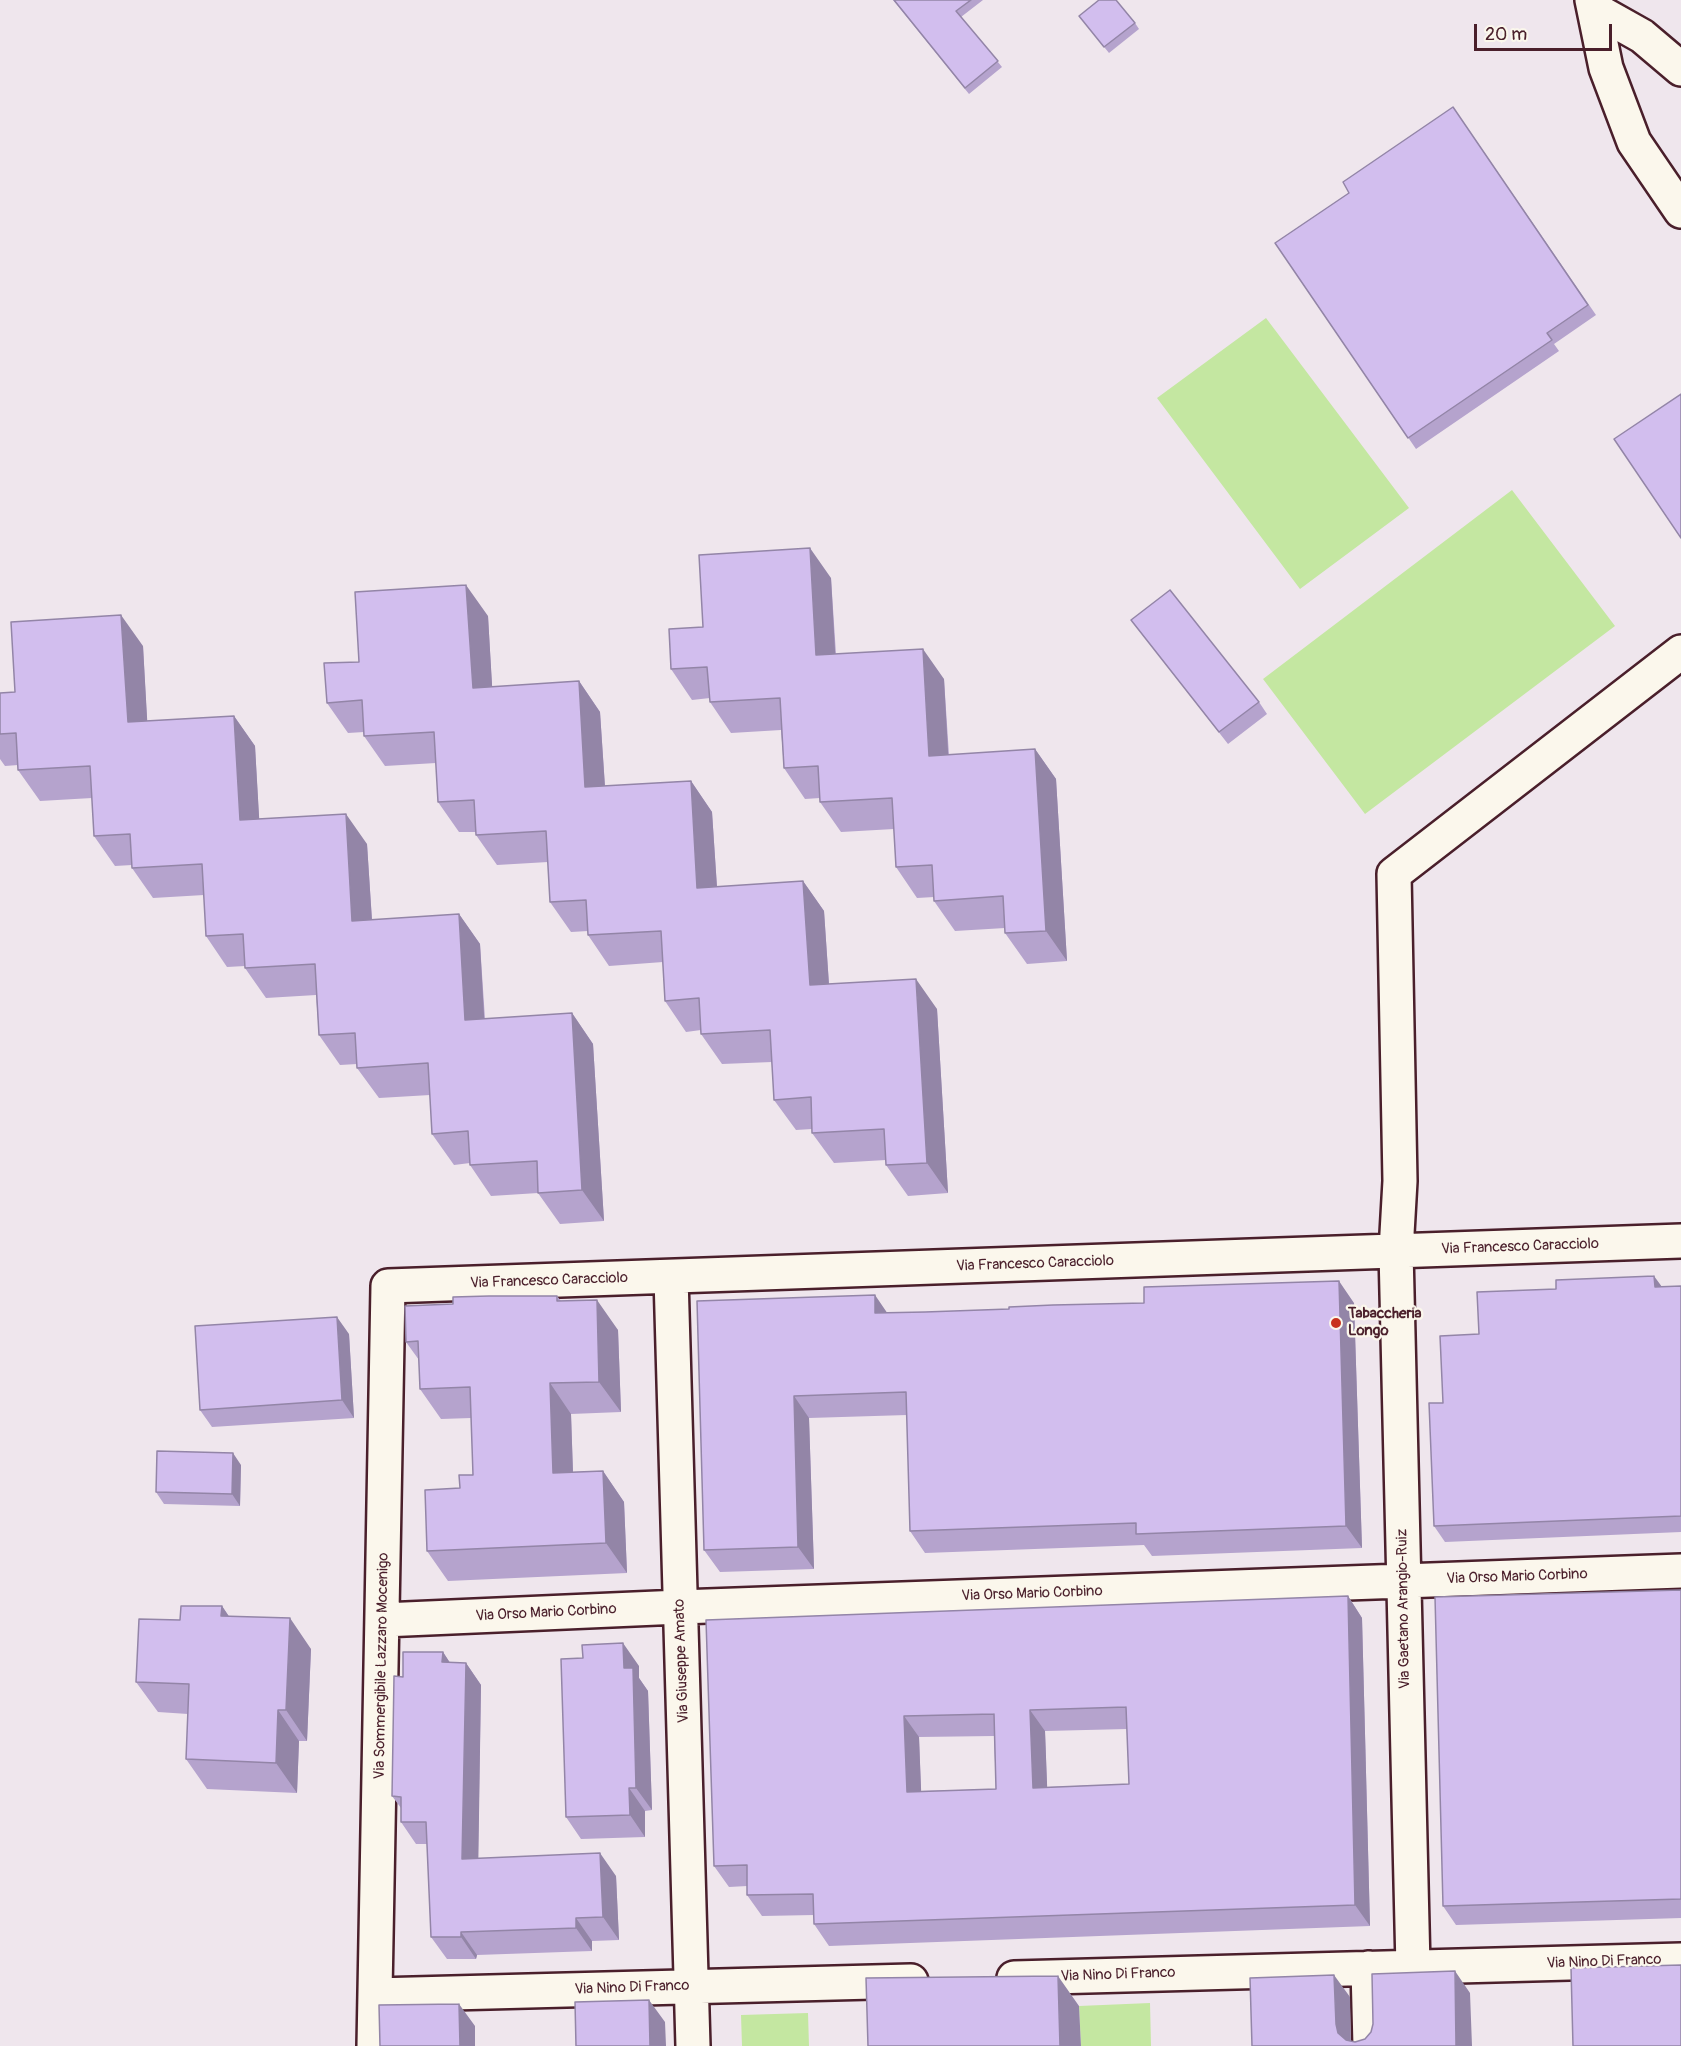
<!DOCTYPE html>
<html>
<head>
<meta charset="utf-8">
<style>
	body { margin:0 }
	#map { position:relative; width:1681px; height:2046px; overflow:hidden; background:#efe6ed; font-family:Pangolin,sans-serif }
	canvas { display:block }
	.scale { position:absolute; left:1474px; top:24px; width:138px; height:27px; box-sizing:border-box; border:3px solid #4a1f2b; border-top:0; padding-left:8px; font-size:18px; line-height:21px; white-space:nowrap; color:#4a1f2b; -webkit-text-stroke:4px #fbf7ec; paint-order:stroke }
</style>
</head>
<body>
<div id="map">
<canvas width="1681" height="2046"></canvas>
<div class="scale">20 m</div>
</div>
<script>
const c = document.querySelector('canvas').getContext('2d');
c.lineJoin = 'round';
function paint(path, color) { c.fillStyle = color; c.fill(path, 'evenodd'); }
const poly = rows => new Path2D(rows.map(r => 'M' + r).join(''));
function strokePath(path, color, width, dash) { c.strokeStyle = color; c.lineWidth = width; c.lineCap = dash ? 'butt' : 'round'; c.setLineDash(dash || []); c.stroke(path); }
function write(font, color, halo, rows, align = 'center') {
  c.font = font + ' Pangolin,sans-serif'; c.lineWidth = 4.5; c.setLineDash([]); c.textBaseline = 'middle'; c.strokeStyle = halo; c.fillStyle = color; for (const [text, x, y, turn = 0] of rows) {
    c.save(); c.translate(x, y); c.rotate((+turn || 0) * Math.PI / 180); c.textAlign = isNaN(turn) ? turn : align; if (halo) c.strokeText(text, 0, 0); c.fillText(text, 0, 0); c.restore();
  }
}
paint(poly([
	[1266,318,1409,508,1300,589,1157,398],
	[1512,490,1615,626,1365,814,1263,679],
	[1150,2003,1151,2046,1081,2046,1079,2006],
	[808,2013,809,2046,742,2046,741,2015]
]), '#c4e7a1');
const minor = poly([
	[1592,0,1606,68,1634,142,1681,211],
	[1594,9,1642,36,1681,69],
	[671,1277,693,2046],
	[383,1620,680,1607,1681,1571],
	[1413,1967,1396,1251,1400,1181,1394,874,1681,652],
	[1368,1968,1370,2046],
	[1014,1978,1681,1960],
	[375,1995,911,1981],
	[374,2046,388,1286,1681,1241]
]);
strokePath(minor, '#4a1f2b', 38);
strokePath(minor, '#fbf7ec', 33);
paint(poly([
	[893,0,983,0,961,17,1002,67,969,94],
	[1079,16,1135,23,1139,29,1109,53],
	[1453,107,1596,315,1554,344,1559,351,1416,449,1275,243,1349,193],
	[831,578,836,654,944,679,949,755,1035,749,1056,779,1067,961,1027,964,1005,933,1005,928,955,931,934,901,934,897,917,898,896,867,894,829,841,832,820,802,820,798,805,799,784,768,781,730,731,733,710,702,710,698,692,700,671,669,703,627],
	[488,616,492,687,579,681,600,712,605,786,691,781,712,812,717,887,803,881,824,911,829,984,937,1009,948,1193,908,1196,886,1165,886,1160,834,1163,812,1133,812,1129,796,1130,774,1100,772,1062,722,1064,701,1034,701,1030,686,1032,665,1001,663,962,609,966,588,935,588,931,571,932,550,902,548,862,497,865,476,835,476,832,459,832,438,802,436,763,385,766,364,736,364,732,348,733,327,703,359,662],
	[1131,620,1259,702,1267,714,1228,744],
	[143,646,147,721,234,716,255,746,259,819,367,844,372,920,459,914,480,944,485,1019,572,1013,593,1044,604,1221,560,1224,538,1193,491,1196,470,1165,470,1163,454,1165,432,1134,430,1095,379,1098,357,1068,357,1064,340,1065,319,1035,316,995,266,998,245,968,245,966,227,967,206,936,204,895,153,898,132,868,132,865,115,866,94,836,92,798,40,801,18,770,18,765,5,766,0,759,0,734,15,692],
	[1681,1286,1681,1532,1445,1542,1434,1526,1443,1403,1479,1334,1662,1287],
	[557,1296,561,1301,618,1330,621,1412,571,1414,573,1472,603,1471,624,1502,627,1573,448,1581,427,1551,460,1488,473,1475,471,1418,441,1419,420,1389,419,1360,406,1342,453,1304],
	[697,1301,888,1313,1354,1303,1362,1548,1152,1556,1144,1545,925,1553,910,1531,907,1415,809,1418,814,1569,720,1572,704,1550],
	[349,1334,354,1418,212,1427,200,1410],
	[241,1465,240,1506,164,1504,156,1492],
	[1681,1590,1681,1918,1456,1925,1443,1906],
	[1348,1596,1362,1618,1370,1926,829,1946,814,1924,814,1915,762,1916,747,1895,747,1886,729,1887,714,1866,706,1620],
	[1127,1729,1129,1784,1047,1787,1045,1731],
	[994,1736,996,1789,921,1791,919,1737],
	[222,1606,229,1617,311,1649,307,1741,299,1741,297,1793,207,1789,186,1759,188,1714,158,1712,136,1682,180,1620],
	[443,1652,450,1663,466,1663,481,1685,478,1858,616,1876,619,1940,592,1941,592,1951,477,1955,476,1959,447,1959,431,1937,427,1844,416,1844,401,1822,401,1808,392,1796,403,1677],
	[639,1666,639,1678,648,1691,652,1810,645,1811,645,1837,581,1839,566,1817]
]), '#b5a3cd');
paint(poly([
	[810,548,831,578,837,686,816,655],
	[466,585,488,616,494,718,473,688],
	[121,615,143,646,149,752,128,722],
	[923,649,944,679,950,787,929,756],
	[579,681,600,712,607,818,585,787],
	[234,716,255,746,261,850,240,820],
	[1035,749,1056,779,1067,961,1046,931],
	[691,781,712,812,719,918,697,888],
	[346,814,367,844,374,952,352,921],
	[803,881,824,911,831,1015,810,985],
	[459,914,480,944,486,1050,465,1020],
	[916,979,937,1009,948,1193,927,1163],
	[572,1013,593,1044,604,1221,582,1190],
	[1654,1276,1665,1291,1655,1287],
	[1339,1281,1354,1303,1362,1548,1346,1526],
	[875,1295,890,1317,875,1313],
	[597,1300,618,1330,621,1412,599,1382],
	[337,1317,349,1334,354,1418,342,1400],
	[550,1383,571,1414,574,1504,553,1473],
	[794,1396,809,1418,814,1569,798,1547],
	[233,1453,241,1465,240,1506,232,1494],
	[603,1471,624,1502,627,1573,606,1543],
	[1348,1596,1362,1618,1370,1926,1355,1905],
	[222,1606,243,1637,221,1616],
	[290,1618,311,1649,307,1741,286,1710],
	[623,1643,639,1666,639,1678,648,1691,652,1810,636,1788,624,1668],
	[443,1652,458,1675,442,1662],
	[466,1663,481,1685,478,1881,462,1859],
	[278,1710,299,1741,297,1793,276,1763],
	[1030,1710,1045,1731,1048,1809,1033,1788],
	[904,1716,919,1737,922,1813,907,1792],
	[629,1788,645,1811,645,1837,630,1815],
	[600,1853,616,1876,619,1940,603,1917],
	[576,1918,592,1941,592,1951,576,1928],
	[461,1932,477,1955,476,1959,461,1937],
	[1455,1971,1470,1993,1472,2046,1456,2046],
	[1334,1975,1350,1997,1351,2046,1338,2033,1336,2024],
	[1058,1976,1079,2006,1081,2046,1060,2046],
	[649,2000,665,2022,666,2046,650,2046],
	[459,2004,475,2026,475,2046,460,2046]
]), '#9385a7');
const building = poly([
	[894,0,971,0,956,11,998,61,965,88,894,0],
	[1099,0,1116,0,1135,23,1104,47,1079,16,1099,0],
	[1453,107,1588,305,1547,333,1552,340,1408,438,1275,243,1349,193,1343,182,1453,107],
	[1681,394,1681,538,1614,439,1681,394],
	[810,548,816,655,923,649,929,756,1035,749,1046,931,1005,933,1003,896,934,901,932,865,896,867,892,798,820,802,818,766,784,768,780,698,710,702,707,667,671,669,669,629,703,627,699,555,810,548],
	[466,585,473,688,579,681,585,787,691,781,697,888,803,881,810,985,916,979,927,1163,886,1165,884,1129,812,1133,811,1097,774,1100,770,1030,701,1034,699,998,665,1001,661,931,588,935,586,900,550,902,546,831,476,835,474,800,438,802,434,732,364,736,362,700,327,703,324,663,359,662,355,592,466,585],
	[1170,590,1259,702,1219,732,1131,620,1170,590],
	[121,615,128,722,234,716,240,820,346,814,352,921,459,914,465,1020,572,1013,582,1190,538,1193,537,1161,470,1165,468,1131,432,1134,428,1063,357,1068,355,1033,319,1035,315,964,245,968,243,934,206,936,202,864,132,868,130,834,94,836,90,766,18,770,16,733,0,734,0,693,15,692,11,622,121,615],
	[1654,1276,1655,1287,1681,1286,1681,1516,1434,1526,1429,1403,1443,1403,1440,1336,1479,1334,1477,1292,1556,1289,1556,1280,1654,1276],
	[1339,1281,1346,1526,1136,1534,1136,1523,910,1531,906,1392,794,1396,798,1547,704,1550,697,1301,875,1295,875,1313,925,1312,1009,1309,1009,1307,1053,1305,1144,1303,1144,1287,1339,1281],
	[489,1296,557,1296,557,1301,597,1300,599,1382,550,1383,553,1473,603,1471,606,1543,427,1551,425,1490,460,1488,459,1475,473,1475,470,1387,420,1389,418,1341,406,1342,405,1306,453,1304,453,1297,489,1296],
	[337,1317,342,1400,200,1410,195,1326,337,1317],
	[157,1451,233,1453,232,1494,156,1492,157,1451],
	[1681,1590,1681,1899,1443,1906,1435,1597,1681,1590],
	[1348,1596,1355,1905,814,1924,813,1894,747,1895,747,1865,714,1866,706,1620,1348,1596],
	[1126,1707,1129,1784,1033,1788,1030,1710,1126,1707],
	[994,1714,996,1789,907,1792,904,1716,994,1714],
	[181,1606,222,1606,221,1616,290,1618,286,1710,278,1710,276,1763,186,1759,189,1684,136,1682,139,1619,180,1620,181,1606],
	[623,1643,624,1668,633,1668,636,1788,629,1788,630,1815,566,1817,561,1659,583,1658,582,1645,623,1643],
	[403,1652,443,1652,442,1662,466,1663,462,1859,600,1853,603,1917,576,1918,576,1928,461,1932,461,1937,431,1937,426,1822,401,1822,401,1797,392,1796,394,1676,403,1677,403,1652],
	[1681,1965,1681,2046,1573,2046,1571,1968,1681,1965],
	[1455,1971,1456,2046,1252,2046,1250,1978,1334,1975,1336,2024,1338,2033,1346,2040,1355,2042,1365,2039,1371,2032,1373,2024,1372,1974,1455,1971],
	[1058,1976,1060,2046,868,2046,866,1978,1058,1976],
	[649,2000,650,2046,576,2046,575,2002,649,2000],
	[459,2004,460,2046,380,2046,379,2005,459,2004]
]);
paint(building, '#d2beee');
strokePath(building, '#9385a7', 1.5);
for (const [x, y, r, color] of [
	[1336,1323,6,"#c8321e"]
]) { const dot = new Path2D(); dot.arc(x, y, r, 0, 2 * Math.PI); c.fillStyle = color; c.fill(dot); strokePath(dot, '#fbf7ec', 2); }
write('15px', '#4a1f2b', '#fbf7ec', [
	["Via Francesco Caracciolo",1520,1247,-2],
	["Via Francesco Caracciolo",1035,1264,-2],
	["Via Francesco Caracciolo",549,1281,-2],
	["Via Orso Mario Corbino",1517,1577,-2],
	["Via Orso Mario Corbino",1032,1594,-2],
	["Via Gaetano Arangio-Ruiz",1404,1609,-91],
	["Via Orso Mario Corbino",546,1613,-3],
	["Via Giuseppe Amato",682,1661,-92],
	["Via Sommergibile Lazzaro Mocenigo",382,1666,-89],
	["Via Nino Di Franco",1604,1962,-2],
	["Via Nino Di Franco",1118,1975,-2],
	["Via Nino Di Franco",632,1988,-2]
]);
write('bold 15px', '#4a1f2b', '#fbf7ec', [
	["Tabaccheria",1348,1314],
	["Longo",1348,1331]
], 'left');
</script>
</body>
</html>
